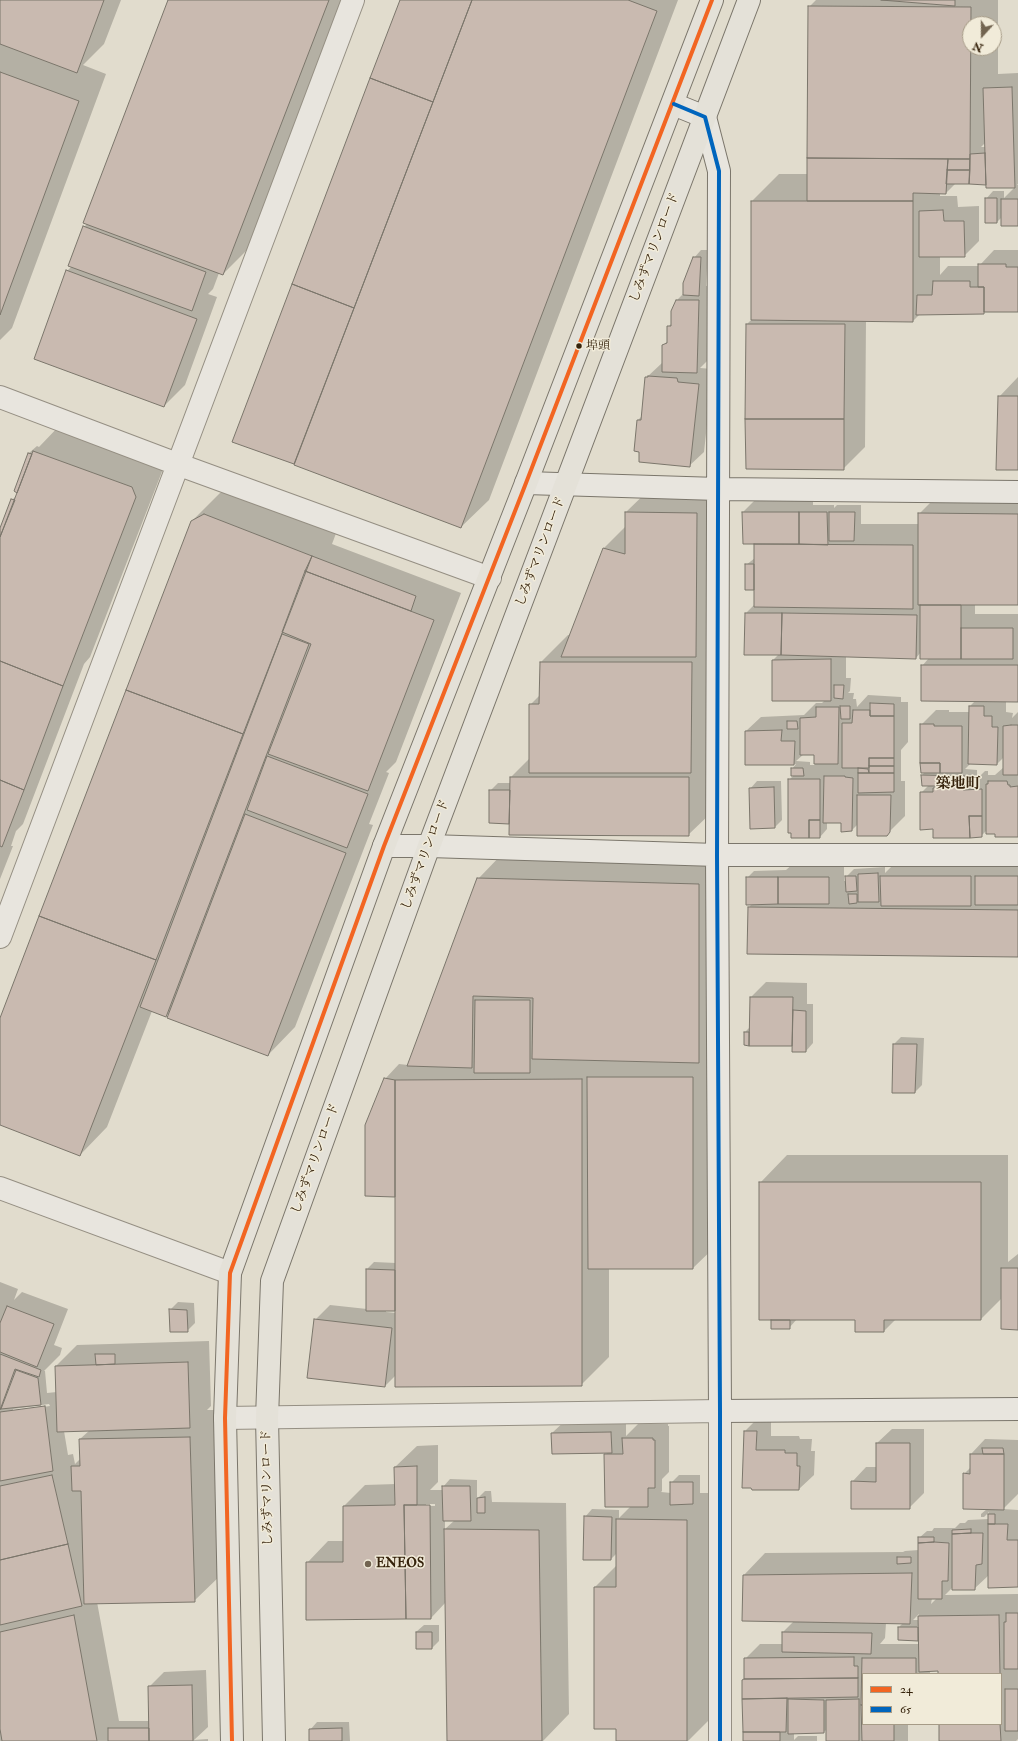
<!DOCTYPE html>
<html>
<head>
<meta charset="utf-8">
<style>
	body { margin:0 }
	#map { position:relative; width:1018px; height:1741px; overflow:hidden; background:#e1dccd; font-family:"IM FELL Double Pica",serif }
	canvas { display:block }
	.legend { position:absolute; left:862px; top:1673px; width:140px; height:52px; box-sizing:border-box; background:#f1ebd9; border:1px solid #a69b87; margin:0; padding:5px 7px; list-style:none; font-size:12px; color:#36230c }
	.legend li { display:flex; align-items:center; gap:8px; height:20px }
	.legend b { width:20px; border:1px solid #a69b87 }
	.north { position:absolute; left:962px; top:16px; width:40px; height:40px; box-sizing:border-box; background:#f1ebd9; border:1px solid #a69b87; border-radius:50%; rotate:201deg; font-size:11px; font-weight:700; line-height:16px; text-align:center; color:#36230c }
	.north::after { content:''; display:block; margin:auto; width:14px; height:18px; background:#726450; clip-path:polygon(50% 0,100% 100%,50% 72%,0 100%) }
</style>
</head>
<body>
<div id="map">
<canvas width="1018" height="1741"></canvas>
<ul class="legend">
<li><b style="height:5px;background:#f26522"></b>24</li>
<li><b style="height:5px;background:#0065bd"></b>65</li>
</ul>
<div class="north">N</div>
</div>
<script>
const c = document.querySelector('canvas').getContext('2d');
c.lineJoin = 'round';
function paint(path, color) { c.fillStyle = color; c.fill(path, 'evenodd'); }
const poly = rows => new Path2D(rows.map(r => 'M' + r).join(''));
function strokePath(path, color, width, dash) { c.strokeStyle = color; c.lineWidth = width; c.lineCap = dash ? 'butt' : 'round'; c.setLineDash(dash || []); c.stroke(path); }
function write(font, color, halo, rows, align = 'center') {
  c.font = font + ' "IM FELL Double Pica","Noto Serif JP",serif'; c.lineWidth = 3; c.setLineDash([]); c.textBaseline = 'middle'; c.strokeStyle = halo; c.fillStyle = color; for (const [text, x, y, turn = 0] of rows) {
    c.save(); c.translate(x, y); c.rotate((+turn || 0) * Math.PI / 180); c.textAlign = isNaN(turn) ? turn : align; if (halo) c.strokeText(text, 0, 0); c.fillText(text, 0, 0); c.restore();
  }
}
paint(poly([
	[0,0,121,0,104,44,83,65,106,74,12,328,0,340],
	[169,0,345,0,250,247,223,274,219,273,213,289,208,294,217,297,185,385,164,406,67,271,72,266,84,227,87,224],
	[401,0,678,0,489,500,461,527,297,460,294,463],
	[816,0,998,0,998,74,1018,73,1018,184,1017,185,1018,185,1018,225,1002,217,997,222,986,199,993,191,1004,191,1004,198,1015,187,987,183,955,184,946,193,940,193,940,196,957,196,958,207,979,206,979,241,964,256,940,256,940,275,948,266,979,266,994,250,1018,250,1018,311,986,311,983,313,920,314,913,321,866,320,865,447,843,469,747,324,752,319,752,201,779,174,808,174,809,7],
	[970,24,994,24,994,48,970,48],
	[986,142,986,147,981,147],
	[947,158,950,158,945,163,943,162],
	[701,250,708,250,706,286,714,286,711,357,700,368,713,369,704,452,689,466,638,420,642,416,646,378,662,363,663,345,668,341,668,327,672,323,677,300,684,293,694,258],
	[1018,377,1018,469,999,397],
	[61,424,163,469,90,657,84,664,23,824,16,831,11,846,13,846,0,879,0,531,12,500,18,494,29,453,37,446,39,447],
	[654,485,724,485,710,814,688,835,510,821,509,823,490,791,498,783,511,783,511,777,530,758,530,705,540,695,541,662,568,635,571,635,604,548,626,526,626,512],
	[947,486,1018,487,1018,605,975,604,975,614,1018,614,1018,701,1006,701,1006,712,1013,713,1012,718,1018,712,1018,836,986,831,981,836,934,828,921,793,929,785,922,775,925,772,921,725,936,710,949,710,949,712,970,712,970,706,975,701,922,666,929,658,921,652,916,658,846,656,846,678,851,678,850,691,848,693,854,693,853,699,856,699,857,707,868,695,901,697,901,702,908,702,908,742,901,750,901,781,905,781,905,816,886,835,858,824,852,830,842,822,827,822,827,829,820,837,789,780,794,775,792,769,796,764,746,764,746,731,761,717,804,715,816,703,822,703,825,700,773,660,779,654,746,613,755,604,755,589,746,565,755,558,755,545,757,543,743,512,758,497,813,497,813,505,834,505,834,508,837,505,861,505,861,524,919,524,919,514],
	[804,754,815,754,815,765,810,765,810,762,796,761],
	[1004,757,1004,767,995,775,988,775,988,771,985,771,981,775,977,775,977,770,965,769,971,763,997,764],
	[232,487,338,528,332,544,461,593,396,762,386,772,389,773,369,824,373,825,295,1027,268,1055,172,1010,166,1016,152,1011,107,1127,80,1155,0,1124,0,1020,192,521,220,493],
	[757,781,781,781,782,820,775,827,750,789],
	[505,851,726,857,721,1241,693,1268,609,1268,609,1357,581,1385,396,1375,385,1386,315,1320,330,1305,367,1309,367,1269,374,1262,396,1263,396,1194,385,1079,399,1064,408,1065,478,879],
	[396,1309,396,1313,386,1312,386,1310],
	[991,861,1018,861,1018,956,749,907,752,904,747,878,754,871,786,870,794,863,844,862,844,881,846,881,846,877,854,869,885,867,885,873,896,862,986,862,986,867],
	[766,982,807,983,807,1004,813,1004,813,1043,806,1051,793,1044,792,1045,745,1044,745,1032,750,1027,751,997],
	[901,1037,924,1038,922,1085,915,1092,894,1044],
	[787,1155,1008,1155,1008,1262,1018,1254,1018,1329,1002,1298,981,1319,896,1319,884,1331,856,1319,797,1319,789,1328,760,1183],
	[0,1282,18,1289,14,1300,22,1292,68,1309,54,1345,62,1348,60,1355,44,1371,45,1371,47,1393,57,1392,56,1366,77,1345,209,1341,211,1406,207,1410,217,1410,222,1574,194,1601,97,1602,119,1721,150,1721,149,1687,164,1672,206,1670,208,1727,194,1740,208,1739,208,1741,0,1741],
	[49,1404,50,1406,13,1411,13,1409],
	[90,1430,80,1439,81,1458,75,1464,73,1454,68,1455,64,1431],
	[178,1302,194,1303,195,1323,187,1331,170,1310],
	[759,1417,771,1417,771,1436,799,1436,800,1439,812,1439,811,1451,815,1451,814,1475,799,1489,752,1489,745,1431],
	[626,1418,626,1436,638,1424,668,1424,668,1426,669,1426,669,1472,662,1479,662,1491,661,1492,671,1493,672,1482,679,1475,700,1475,700,1493,714,1493,714,1715,688,1741,617,1741,617,1728,595,1728,595,1587,617,1565,617,1553,611,1559,585,1517,592,1509,619,1510,619,1518,631,1506,605,1455,608,1452,552,1433,567,1419],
	[892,1429,924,1429,924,1493,909,1508,852,1482,866,1467,877,1467,877,1443],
	[985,1439,1018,1440,1018,1494,1003,1509,1018,1510,1018,1586,989,1575,974,1589,953,1587,945,1595,1018,1594,1018,1739,1016,1741,940,1741,940,1724,1001,1724,1001,1674,939,1674,939,1670,930,1670,930,1674,863,1674,863,1724,908,1724,908,1741,827,1741,827,1729,824,1732,794,1733,794,1740,798,1736,817,1736,817,1741,744,1741,745,1659,760,1644,783,1644,783,1632,794,1621,744,1575,765,1553,903,1552,905,1551,919,1550,919,1538,927,1531,932,1531,934,1528,955,1528,960,1523,965,1523,968,1520,989,1519,989,1512,984,1517,981,1517,981,1514,987,1509,964,1474,971,1467,971,1454],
	[932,1598,937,1598,931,1604],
	[919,1614,919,1620,913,1620],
	[886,1623,903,1623,899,1627,918,1640,919,1638,919,1644,880,1644,885,1638],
	[917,1626,919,1626,919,1633,917,1633],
	[438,1445,438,1482,430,1490,443,1490,443,1487,450,1479,477,1480,477,1499,485,1491,491,1491,492,1502,566,1503,569,1714,543,1741,448,1741,446,1602,431,1618,307,1563,328,1541,344,1541,344,1506,365,1485,396,1484,395,1467,417,1446],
	[426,1504,435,1504,435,1506,426,1506],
	[445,1520,455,1520,445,1529],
	[424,1625,439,1625,439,1641,432,1648,416,1632],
	[317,1722,349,1722,350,1741,310,1741,310,1730]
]), '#0003');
const building = poly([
	[0,0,104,0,77,73,0,44,0,0],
	[168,0,329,0,223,275,83,223,168,0],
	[400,0,472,0,433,102,370,78,400,0],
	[472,0,628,0,657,11,461,528,294,465,472,0],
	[881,0,955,0,955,6,881,0],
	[808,6,971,7,970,159,807,158,808,6],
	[0,72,79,101,0,315,0,72],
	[370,78,433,102,354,308,292,284,370,78],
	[1012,87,1015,188,986,188,983,88,1012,87],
	[985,153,986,185,969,184,970,154,985,153],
	[807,158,948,159,946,194,913,193,913,201,807,201,807,158],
	[948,159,970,159,970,170,947,170,948,159],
	[947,170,970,170,969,184,946,184,947,170],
	[985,198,997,198,997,223,985,223,985,198],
	[1001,199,1018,199,1018,226,1001,226,1001,199],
	[751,201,913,201,913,322,751,320,751,201],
	[943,210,944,221,964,221,965,257,919,257,919,211,943,210],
	[83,226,206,272,192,311,68,266,83,226],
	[693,257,701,257,699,296,683,295,683,283,693,257],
	[978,264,1006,264,1006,267,1018,267,1018,312,984,312,984,287,978,287,978,264],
	[66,270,197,319,164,407,34,359,66,270],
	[933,281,970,281,970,287,984,287,984,314,916,315,917,295,932,295,933,281],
	[292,284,354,308,294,464,232,442,292,284],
	[676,300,699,300,697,373,662,372,662,345,667,343,667,326,671,326,671,311,676,300],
	[746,324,845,324,844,419,745,419,746,324],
	[648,376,677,378,678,382,699,384,690,467,639,462,639,452,634,451,637,420,641,420,645,377,648,377,648,376],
	[998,396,1018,396,1018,470,996,470,998,396],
	[745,419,844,419,844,470,746,469,745,419],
	[33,451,132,487,136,497,63,686,0,661,0,537,33,451],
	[28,453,32,454,17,493,14,491,28,453],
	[11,499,15,500,0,537,0,528,11,499],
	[625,512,697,513,696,657,561,657,603,548,625,554,625,512],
	[742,512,799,512,799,544,743,544,742,512],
	[799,512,827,512,828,545,799,544,799,512],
	[829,512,855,512,854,541,829,541,829,512],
	[918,513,1018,514,1018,605,918,605,918,513],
	[204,514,312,556,243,734,126,690,191,521,204,514],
	[754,544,913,545,913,609,754,607,754,544],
	[312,556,416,596,411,611,305,571,312,556],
	[745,564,754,564,754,590,745,590,745,564],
	[305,571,434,620,368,791,268,754,311,644,282,632,305,571],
	[920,605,961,605,961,659,920,659,920,605],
	[745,613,782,613,781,655,744,655,745,613],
	[782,613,917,615,916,659,781,655,782,613],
	[961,628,1013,628,1013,659,961,659,961,628],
	[282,634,309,644,166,1017,140,1007,282,634],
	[831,659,831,701,772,701,772,660,831,659],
	[0,661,63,686,24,790,0,780,0,661],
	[540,662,692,662,691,773,529,773,529,704,539,704,540,662],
	[921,665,1018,665,1018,702,921,701,921,665],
	[834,685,844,685,843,699,834,698,834,685],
	[126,690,243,734,156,960,39,916,126,690],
	[870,703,894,704,894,716,870,716,870,703],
	[840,706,850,706,850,719,841,719,840,706],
	[969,706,984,706,984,716,992,716,992,727,998,727,997,765,968,764,969,706],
	[816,707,839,707,838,764,814,764,814,755,800,755,800,718,816,717,816,707],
	[853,710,870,710,870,716,894,716,894,758,869,758,869,768,842,768,842,723,852,723,853,710],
	[787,721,797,721,798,729,787,729,787,721],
	[920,724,934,724,934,726,962,726,962,773,940,773,940,763,920,763,920,724],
	[1011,725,1018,725,1018,775,1003,775,1003,726,1011,725],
	[782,730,781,741,795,741,794,765,745,765,745,731,782,730],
	[267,756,368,794,347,848,247,810,267,756],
	[869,758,894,758,894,766,869,766,869,758],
	[920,763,940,763,940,773,921,773,920,763],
	[869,766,894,766,894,773,869,773,869,766],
	[791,768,803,768,804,776,791,776,791,768],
	[858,768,868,769,869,773,858,773,858,768],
	[858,773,894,773,894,792,858,793,858,773],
	[921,775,966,776,966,786,944,784,945,786,922,786,921,775],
	[824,776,845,776,845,777,853,778,852,831,841,832,841,823,823,823,824,776],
	[510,777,689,777,689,836,509,835,510,777],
	[788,779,820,779,820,820,809,820,809,838,791,838,791,833,788,833,788,779],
	[0,780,24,790,2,847,0,846,0,780],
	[988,781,1007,781,1008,785,1010,785,1010,787,1018,786,1018,837,995,837,995,834,986,834,986,784,988,784,988,781],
	[944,784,962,784,963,790,982,789,982,816,969,816,970,838,933,838,933,829,920,830,920,792,933,792,933,788,945,787,944,784],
	[774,787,775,828,750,829,749,788,774,787],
	[489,790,510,790,509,824,489,823,489,790],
	[857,795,891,795,890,832,887,836,857,836,857,795],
	[245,814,346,853,268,1056,167,1018,245,814],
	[969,816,982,816,982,837,970,838,969,816],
	[809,820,820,820,820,838,809,838,809,820],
	[878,873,879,902,858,902,858,874,878,873],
	[845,876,856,876,857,891,846,892,845,876],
	[880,876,971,876,971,906,881,906,880,876],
	[975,876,1018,876,1018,905,975,905,975,876],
	[746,877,778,877,778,904,746,905,746,877],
	[778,877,829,877,829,904,778,904,778,877],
	[477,878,699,884,699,1063,532,1059,533,998,473,996,472,1068,407,1066,477,878],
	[848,894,857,894,857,903,849,904,848,894],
	[748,907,1018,910,1018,957,747,954,748,907],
	[39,916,156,960,80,1156,0,1125,0,1018,39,916],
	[750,997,793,997,792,1046,749,1046,750,997],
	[475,1000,530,1000,530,1073,474,1073,475,1000],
	[793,1010,806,1011,806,1052,792,1052,793,1010],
	[744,1032,749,1032,749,1046,744,1045,744,1032],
	[893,1044,917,1044,915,1093,892,1093,893,1044],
	[587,1077,693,1077,693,1269,588,1269,587,1077],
	[384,1078,395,1080,395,1197,365,1196,365,1125,384,1078],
	[582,1079,582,1386,395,1387,395,1080,582,1079],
	[759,1182,981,1182,981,1320,884,1320,884,1332,855,1332,855,1320,759,1320,759,1182],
	[1001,1268,1018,1268,1018,1330,1001,1329,1001,1268],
	[366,1269,395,1270,395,1311,366,1311,366,1269],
	[7,1306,54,1324,37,1367,0,1352,0,1323,7,1306],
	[169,1309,187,1310,188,1332,170,1332,169,1309],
	[314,1319,392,1328,385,1387,307,1378,314,1319],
	[771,1320,790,1320,790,1329,771,1329,771,1320],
	[0,1354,41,1370,39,1377,15,1369,0,1410,0,1354],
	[95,1354,115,1354,115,1364,96,1365,95,1354],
	[188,1362,190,1428,57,1432,55,1366,188,1362],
	[16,1370,38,1378,41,1405,1,1409,16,1370],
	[45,1406,53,1471,0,1481,0,1412,45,1406],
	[744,1431,757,1431,756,1450,785,1450,785,1453,797,1453,797,1466,800,1466,799,1490,752,1490,751,1488,742,1488,744,1431],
	[611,1432,612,1453,552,1454,551,1433,611,1432],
	[190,1437,195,1602,84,1604,81,1491,72,1491,71,1466,80,1466,79,1439,190,1437],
	[622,1438,653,1438,653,1440,655,1440,655,1488,648,1488,648,1507,605,1507,604,1454,623,1454,622,1438],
	[876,1443,910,1443,910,1509,851,1509,851,1481,876,1482,876,1443],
	[982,1448,1003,1448,1004,1454,983,1454,982,1448],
	[970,1454,1004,1454,1004,1510,963,1509,963,1473,970,1474,970,1454],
	[417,1466,417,1505,404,1505,406,1619,306,1620,306,1562,343,1562,343,1506,395,1505,394,1467,417,1466],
	[52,1475,68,1544,0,1560,0,1486,52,1475],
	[670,1482,693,1482,693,1504,670,1505,670,1482],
	[442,1486,470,1486,471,1521,443,1521,442,1486],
	[485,1497,485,1513,477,1513,477,1498,485,1497],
	[404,1505,430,1505,431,1619,406,1619,404,1505],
	[988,1514,995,1514,995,1524,988,1524,988,1514],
	[584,1516,612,1517,611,1560,583,1560,584,1516],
	[616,1519,687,1520,687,1741,616,1741,616,1729,594,1729,594,1587,616,1587,616,1519],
	[988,1524,1008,1524,1007,1540,1018,1540,1018,1587,988,1588,988,1524],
	[444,1529,539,1530,542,1741,447,1741,444,1529],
	[971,1529,971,1533,952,1534,952,1530,971,1529],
	[971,1533,983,1533,982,1564,976,1565,975,1590,952,1590,952,1534,971,1533],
	[918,1537,934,1537,934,1542,918,1543,918,1537],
	[934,1542,949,1543,948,1581,942,1581,942,1599,918,1599,918,1543,934,1542],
	[68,1544,82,1606,0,1625,0,1560,68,1544],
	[897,1557,911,1557,911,1563,897,1564,897,1557],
	[912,1573,910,1624,742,1621,743,1575,912,1573],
	[1006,1613,1018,1613,1018,1669,1004,1669,1004,1622,1006,1622,1006,1613],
	[74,1615,97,1741,2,1741,0,1729,0,1632,74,1615],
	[999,1615,1000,1674,938,1674,938,1671,919,1672,918,1616,999,1615],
	[898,1627,918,1627,918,1641,898,1640,898,1627],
	[416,1632,432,1632,432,1649,416,1649,416,1632],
	[782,1632,872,1633,871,1654,782,1652,782,1632],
	[854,1657,854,1666,858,1666,858,1678,744,1679,744,1658,854,1657],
	[862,1658,916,1658,916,1674,863,1674,863,1705,861,1705,862,1658],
	[858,1678,858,1697,742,1699,742,1680,744,1679,858,1678],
	[192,1685,193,1741,149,1741,148,1686,192,1685],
	[1005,1689,1018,1689,1018,1731,1005,1731,1005,1689],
	[787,1698,786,1732,743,1732,742,1699,787,1698],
	[788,1699,824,1700,824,1733,788,1734,788,1699],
	[859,1699,859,1741,826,1741,826,1700,859,1699],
	[861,1705,863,1705,863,1724,894,1724,894,1741,862,1741,861,1705],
	[939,1724,1000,1724,1001,1741,939,1741,939,1724],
	[108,1728,149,1728,149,1741,108,1741,108,1728],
	[342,1728,342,1741,309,1741,309,1729,342,1728],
	[743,1732,780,1732,780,1741,743,1741,743,1732]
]);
paint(building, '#c9bab0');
strokePath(building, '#7b766b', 1);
const street = poly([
	[0,397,177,464,490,578],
	[0,937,353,0],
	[0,1188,230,1273],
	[225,1418,720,1411,720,1741]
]);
const secondary = poly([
	[673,104,705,117,719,171,717,855,720,1411,1018,1409],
	[526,483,718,489,1018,492],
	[384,846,429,846,717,855,1018,855]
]);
const highway = poly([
	[232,1741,225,1418,230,1273,384,846,526,483,712,0],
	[274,1741,267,1418,272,1281,429,846,749,0]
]);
strokePath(street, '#958f83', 24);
strokePath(secondary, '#7b766b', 24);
strokePath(highway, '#7b766b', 24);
strokePath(street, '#e8e5de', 22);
strokePath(secondary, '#e8e5de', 22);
strokePath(highway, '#e4e1d8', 22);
strokePath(poly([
	[232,1741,225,1418,230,1273,384,846,526,483,712,0]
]), '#f26522', 4);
strokePath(poly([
	[674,104,705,117,719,171,717,855,720,1411,720,1741]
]), '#0065bd', 4);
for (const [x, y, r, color] of [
	[579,346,3.5,"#36230c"],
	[368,1564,4,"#726450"]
]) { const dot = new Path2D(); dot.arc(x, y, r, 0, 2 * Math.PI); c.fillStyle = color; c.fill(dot); strokePath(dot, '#f1ebd9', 1.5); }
write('12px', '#36230c', '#f1ebd9', [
	["埠頭",586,346]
], 'left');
write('13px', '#36230c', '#f1ebd9', [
	["しみずマリンロード",655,248,-69],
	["しみずマリンロード",541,552,-69],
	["しみずマリンロード",426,855,-70],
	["しみずマリンロード",316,1159,-70],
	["しみずマリンロード",268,1488,-91]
]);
write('bold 13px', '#36230c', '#f1ebd9', [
	["ENEOS",376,1564]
], 'left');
write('bold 15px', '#36230c', '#f1ebd9', [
	["築地町",958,785]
]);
</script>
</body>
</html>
